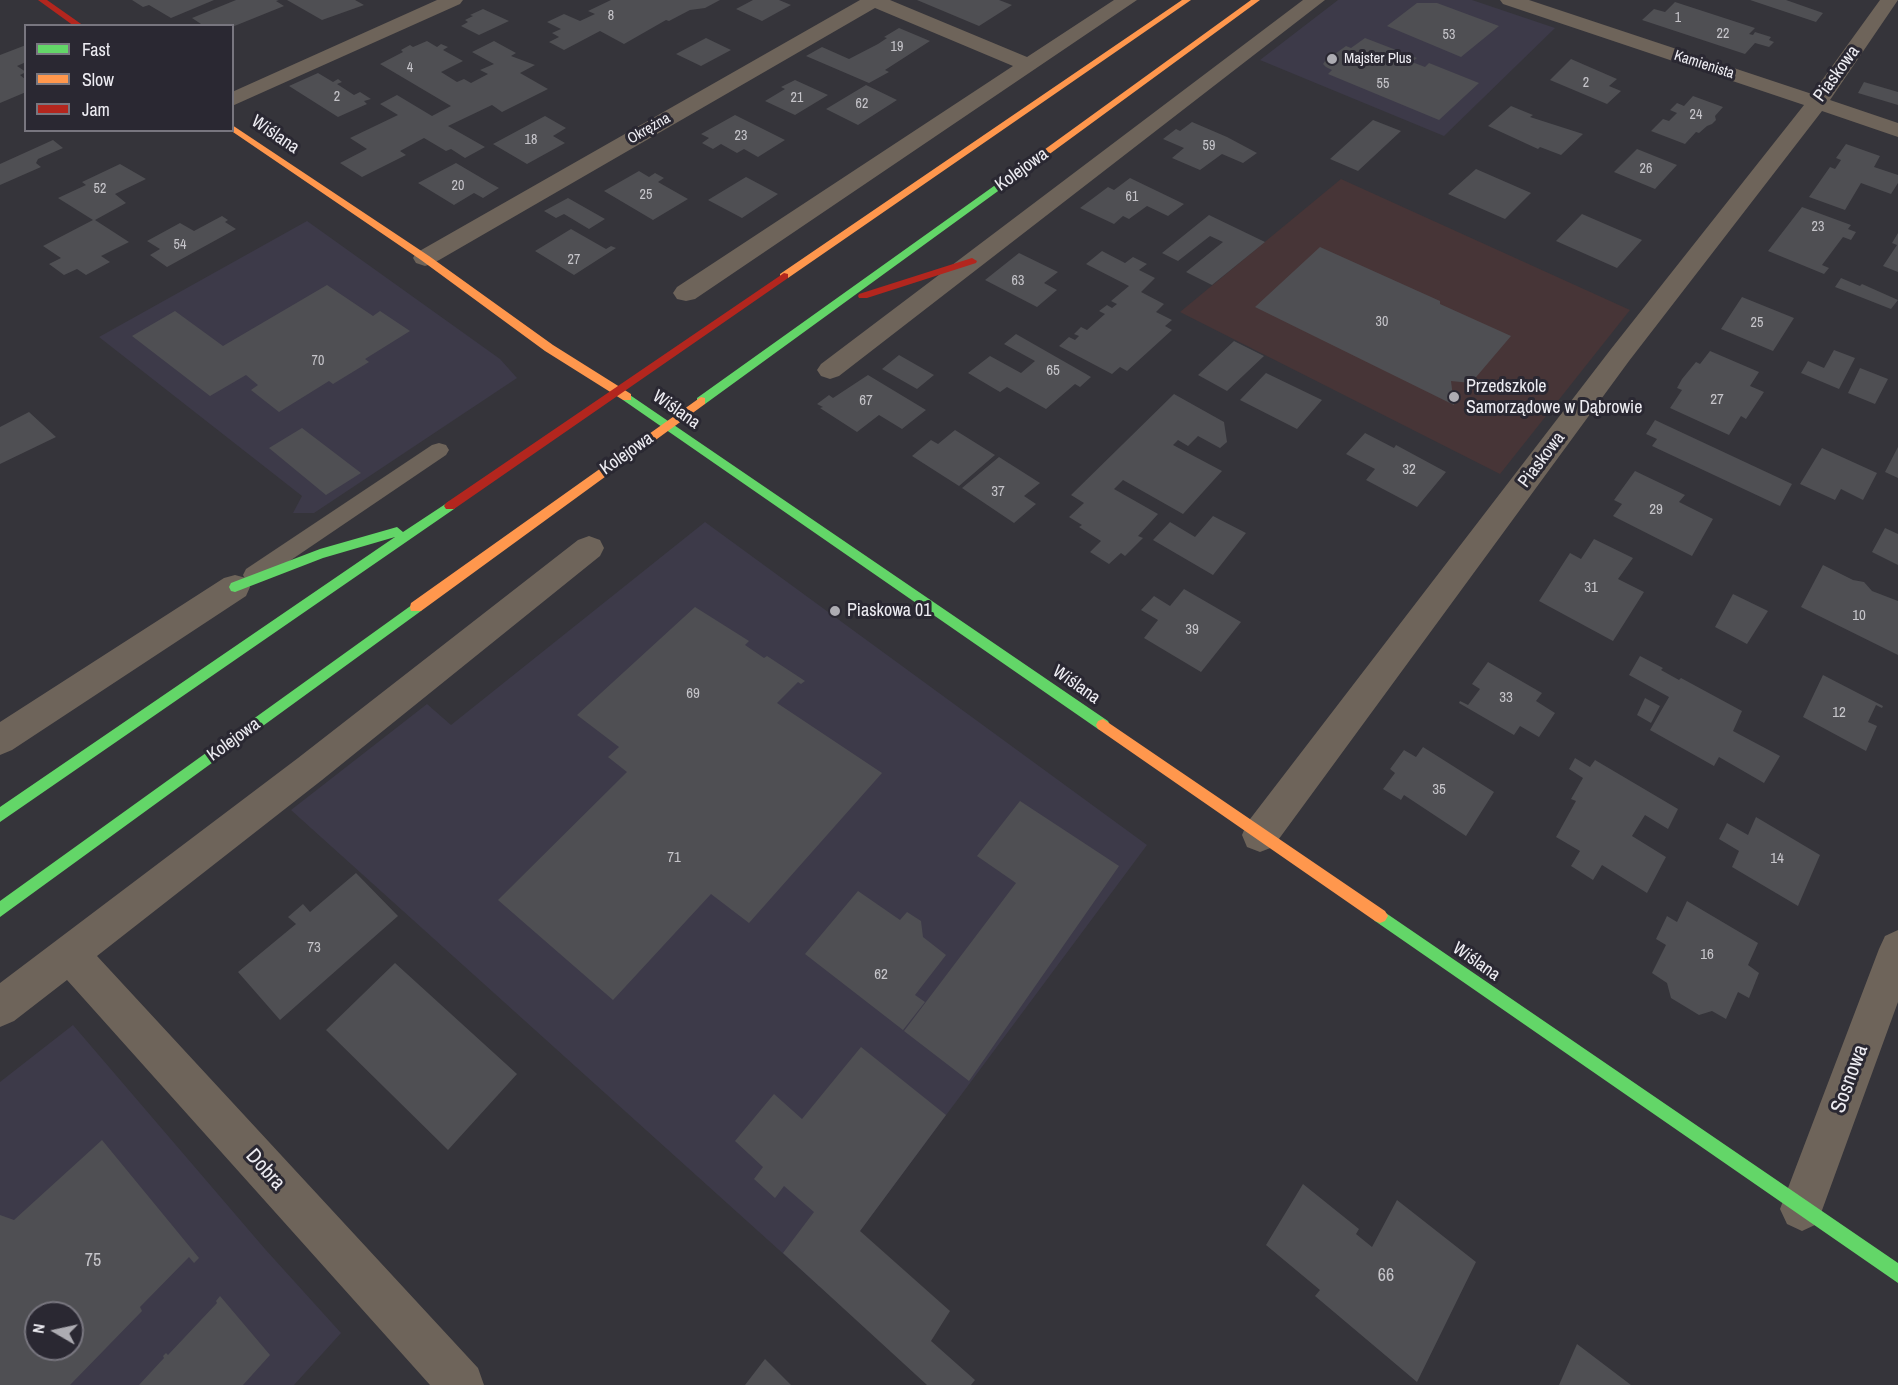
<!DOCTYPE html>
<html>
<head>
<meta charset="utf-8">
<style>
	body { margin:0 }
	#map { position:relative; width:1898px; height:1385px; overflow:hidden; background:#35343a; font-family:"Archivo Narrow",sans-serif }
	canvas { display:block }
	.legend { position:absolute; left:24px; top:24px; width:210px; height:108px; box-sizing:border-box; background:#2a2832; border:2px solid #78767f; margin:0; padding:8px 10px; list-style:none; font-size:18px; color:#edecf2 }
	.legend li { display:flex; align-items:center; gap:12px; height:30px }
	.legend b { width:30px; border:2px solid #78767f }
	.north { position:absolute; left:24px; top:1301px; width:60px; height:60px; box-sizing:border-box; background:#2a2832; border:2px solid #78767f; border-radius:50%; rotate:279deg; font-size:16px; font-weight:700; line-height:24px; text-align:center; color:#edecf2 }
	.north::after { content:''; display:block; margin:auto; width:21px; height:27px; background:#adacb2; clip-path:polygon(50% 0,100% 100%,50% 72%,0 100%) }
</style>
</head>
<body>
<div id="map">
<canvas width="1898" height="1385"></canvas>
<ul class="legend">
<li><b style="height:8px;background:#63d668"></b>Fast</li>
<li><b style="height:8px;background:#ff974d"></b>Slow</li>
<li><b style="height:8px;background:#b3261e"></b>Jam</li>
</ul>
<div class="north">N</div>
</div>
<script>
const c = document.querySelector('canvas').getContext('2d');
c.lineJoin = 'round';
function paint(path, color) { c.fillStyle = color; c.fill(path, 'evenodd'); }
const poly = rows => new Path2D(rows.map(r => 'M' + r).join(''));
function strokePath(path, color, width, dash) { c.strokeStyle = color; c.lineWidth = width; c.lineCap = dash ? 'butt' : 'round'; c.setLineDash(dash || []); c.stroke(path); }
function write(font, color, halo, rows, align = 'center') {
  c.font = font + ' "Archivo Narrow",sans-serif'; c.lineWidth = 6; c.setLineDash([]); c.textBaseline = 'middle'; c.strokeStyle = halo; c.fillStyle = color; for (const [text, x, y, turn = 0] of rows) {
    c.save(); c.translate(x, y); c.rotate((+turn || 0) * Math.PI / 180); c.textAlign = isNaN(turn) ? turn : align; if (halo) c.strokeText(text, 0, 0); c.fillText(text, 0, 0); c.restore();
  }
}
paint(poly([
	[1338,0,1472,0,1555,28,1444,136,1260,60],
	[307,221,500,359,517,378,314,513,293,513,302,496,99,337],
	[705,522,1147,845,819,1286,291,810,427,704,451,725],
	[73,1025,265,1249,341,1333,294,1385,0,1385,0,1082],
	[36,1313,72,1313,72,1349,36,1349]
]), '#3d3a49');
paint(poly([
	[1341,179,1630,310,1500,474,1180,312]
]), '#473537');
paint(poly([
	[132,0,214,0,171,18,149,5,143,7],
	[236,0,279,0,276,1,284,6,232,27,232,26,204,26,192,18],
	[287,0,355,0,364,5,322,20],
	[611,0,720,0,705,8,690,10,669,21,666,20,624,44,600,31,564,50,549,42,559,37,552,33,561,29,547,22,564,14,580,21,595,14,588,11],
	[753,0,779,0,791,5,762,21,736,9],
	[917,0,999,0,1012,5,979,26],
	[1750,0,1786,0,1823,13,1816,22],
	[1675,2,1755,28,1749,34,1753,35,1755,32,1771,37,1769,40,1774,42,1769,47,1755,43,1745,54,1642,20,1654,9,1665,12],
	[1417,3,1437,3,1499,26,1461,57,1387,26],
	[483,9,509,21,479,35,461,26,468,22,465,20,473,16,470,15],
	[899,28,930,41,885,70,889,72,869,83,806,56,822,47,849,59,878,44,887,38,884,37],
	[706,38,731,50,701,66,676,54],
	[1365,38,1417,58,1412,62,1425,67,1429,63,1479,83,1439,120,1328,74,1332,70,1326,67,1323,64,1325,61,1346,46,1351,48],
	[427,41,437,47,441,44,448,47,443,50,463,61,441,72,457,82,464,79,471,83,488,74,480,70,494,64,472,52,494,41,516,53,511,56,535,65,520,73,548,89,502,112,492,105,448,126,485,147,465,158,451,149,446,151,424,138,400,151,406,155,362,177,340,163,367,149,350,138,398,115,380,104,397,95,432,116,451,106,380,64,403,52,401,50,410,45,413,47],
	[26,45,26,62,17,66,26,72,20,75,26,80,26,92,0,103,0,55],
	[1571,59,1617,79,1609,86,1621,91,1607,104,1550,80],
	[318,73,333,82,338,79,342,82,337,84,354,95,360,92,371,99,364,101,367,104,338,117,289,86],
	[795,80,828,95,795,115,765,101,785,89,781,87],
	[1864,82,1898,92,1898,105,1858,93],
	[866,85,897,100,858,125,826,109],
	[1693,96,1723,107,1715,116,1716,120,1712,124,1707,126,1699,133,1696,132,1685,144,1651,131,1663,119,1669,121,1677,113,1670,110,1677,103,1684,106],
	[1511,106,1533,115,1530,117,1583,134,1561,155,1540,147,1538,149,1488,126],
	[735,115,785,140,758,157,744,149,737,153,721,144,713,149,702,143,709,138,701,134],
	[545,116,566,128,553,136,565,143,527,164,493,144],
	[1373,120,1401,131,1358,171,1330,159],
	[1192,122,1227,137,1257,153,1243,163,1222,154,1200,170,1172,158,1184,148,1163,139,1176,129,1180,131],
	[53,140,63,148,38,159,36,163,41,167,0,185,0,164],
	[1846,144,1880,156,1874,167,1898,175,1898,183,1891,194,1861,183,1845,210,1809,197,1830,167,1835,169,1841,160,1836,158],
	[1637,149,1677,165,1655,189,1614,172],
	[456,163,490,183,499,188,483,198,474,193,454,205,418,183],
	[120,164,146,179,115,194,126,203,95,220,129,242,101,256,110,262,86,275,77,269,64,275,49,264,61,258,43,246,93,220,58,198,86,185,82,182],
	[1476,169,1531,193,1505,219,1448,194],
	[639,171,649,177,655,173,664,178,658,182,688,199,653,220,604,191],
	[746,177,778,194,742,218,708,200],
	[1130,178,1184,204,1168,216,1147,206,1129,219,1123,216,1114,224,1080,208,1108,187,1114,190],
	[568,198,605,219,589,229,564,214,556,218,544,211],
	[1802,207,1851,225,1848,229,1856,232,1851,240,1843,237,1822,265,1829,268,1824,274,1768,251],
	[1582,214,1642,240,1617,268,1556,241],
	[1209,215,1265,242,1212,285,1186,272,1223,242,1210,236,1178,261,1162,253],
	[222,216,228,220,225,222,236,229,167,267,150,255,160,249,147,241,180,223,194,231],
	[571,229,606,249,611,246,616,248,574,275,535,251],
	[1898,233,1898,272,1883,266,1897,245,1892,243],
	[1320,247,1440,301,1440,304,1511,336,1471,383,1451,381,1454,405,1255,307],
	[1102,251,1125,263,1133,257,1147,264,1139,270,1155,278,1141,292,1164,304,1156,312,1172,320,1165,326,1172,330,1127,371,1120,367,1112,374,1059,346,1069,337,1075,340,1079,336,1074,334,1081,327,1087,330,1105,314,1099,311,1107,305,1112,308,1117,304,1111,301,1129,286,1086,264],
	[1019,253,1058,272,1044,283,1057,290,1037,307,985,280],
	[1841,278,1860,286,1862,284,1898,300,1891,309,1835,287],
	[327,285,373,316,380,311,410,331,365,359,369,362,333,384,329,381,279,412,251,390,258,385,246,375,210,396,132,336,175,311,223,346],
	[1742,297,1794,318,1773,351,1721,329],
	[1016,334,1086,374,1091,377,1080,387,1075,384,1046,409,1007,387,1000,392,968,373,990,356,1021,373,1035,361,1004,344],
	[1234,341,1264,356,1227,391,1198,375],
	[1834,350,1855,358,1839,389,1801,373,1808,361,1824,368],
	[1710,351,1759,372,1750,386,1764,392,1746,419,1741,416,1729,435,1670,408,1682,390,1677,388,1682,379,1696,362,1700,364],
	[899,355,934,375,917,389,882,369],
	[1860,368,1888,379,1875,404,1848,393],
	[1266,373,1322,400,1297,429,1240,400],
	[868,375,926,410,902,429,879,415,857,432,820,408,823,407,817,404,829,395,833,398],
	[1174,394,1224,422,1227,442,1220,448,1198,436,1188,446,1178,440,1173,445,1222,471,1183,514,1123,480,1114,489,1158,514,1138,536,1143,538,1125,556,1121,553,1109,564,1090,552,1101,541,1079,527,1082,525,1069,517,1084,503,1071,495],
	[29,412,56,437,0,464,0,427],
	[1655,420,1792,484,1781,504,1780,506,1652,446,1657,439,1646,434],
	[302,428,361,473,326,495,269,448],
	[955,430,995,455,959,486,912,456,931,440,938,444],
	[1365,433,1394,448,1396,445,1446,472,1417,507,1366,480,1375,469,1346,454],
	[1898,447,1898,478,1885,472],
	[1822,448,1877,473,1863,500,1841,489,1835,500,1800,484],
	[999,457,1040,483,1024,496,1036,504,1014,523,962,488],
	[1635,471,1685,495,1679,502,1713,519,1692,556,1613,516,1622,504,1614,500],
	[1213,516,1246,533,1213,575,1153,540,1170,522,1195,537],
	[1885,528,1898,534,1898,565,1872,552],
	[1594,539,1633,558,1618,579,1644,592,1613,641,1539,601,1570,553,1581,559],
	[1823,565,1853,580,1864,582,1872,591,1898,601,1898,655,1801,607],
	[1184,589,1241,622,1201,672,1144,638,1158,620,1141,610,1154,596,1170,606],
	[1733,594,1768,611,1747,644,1715,627],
	[695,607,749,641,745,645,764,658,767,656,805,681,801,684,798,682,777,703,882,773,749,923,711,894,613,1000,498,900,627,772,608,757,619,747,577,715],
	[1640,656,1663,668,1661,670,1679,680,1681,678,1742,711,1733,731,1780,756,1764,783,1719,757,1714,766,1650,730,1669,697,1629,675],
	[1488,662,1542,693,1536,701,1555,713,1539,737,1520,726,1514,735,1459,703,1460,701,1468,705,1480,689,1472,684],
	[1823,675,1883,706,1882,708,1876,705,1868,722,1877,726,1866,751,1803,717],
	[1645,698,1660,706,1651,723,1637,715],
	[1423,747,1494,792,1466,836,1404,795,1401,800,1383,789,1395,773,1390,769,1404,750,1416,757],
	[1575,758,1590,767,1595,760,1678,809,1668,829,1645,815,1632,836,1666,857,1647,893,1602,865,1593,880,1571,866,1580,851,1556,837,1576,801,1571,799,1583,778,1569,769],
	[1020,801,1119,866,969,1081,904,1031,1016,883,977,856],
	[1756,817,1820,855,1798,906,1732,867,1739,851,1719,839,1727,823,1748,835],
	[356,873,398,916,280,1020,238,972,296,924,288,917,303,904,310,912],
	[858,891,900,920,907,912,921,921,923,937,946,955,915,995,925,1002,903,1030,805,954],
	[1687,901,1758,943,1748,965,1759,973,1749,998,1738,992,1726,1019,1712,1011,1699,1015,1671,998,1667,983,1652,973,1666,945,1656,939,1667,916,1677,922],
	[395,963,517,1074,448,1150,326,1030],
	[861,1047,946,1115,860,1231,950,1311,931,1341,975,1380,971,1385,927,1385,783,1253,814,1212,784,1186,775,1198,754,1179,763,1167,735,1141,774,1094,802,1119],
	[102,1140,199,1258,194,1263,189,1257,140,1307,142,1311,70,1385,0,1385,0,1215,14,1220],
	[36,1313,72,1313,72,1349,36,1349],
	[1303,1184,1359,1229,1356,1234,1372,1247,1397,1200,1476,1262,1417,1382,1315,1296,1320,1290,1266,1245],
	[220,1296,270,1355,243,1385,139,1385,164,1358,163,1356,166,1353,168,1355,217,1303,216,1301],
	[1577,1344,1631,1385,1559,1385],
	[765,1359,791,1385,745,1385]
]), '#4f4f53');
paint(poly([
	[439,443,446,445,449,450,446,455,260,581,253,583,246,581,243,575,246,569,432,445,439,443]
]), '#6e645a');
paint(poly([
	[437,0,463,0,460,4,232,106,232,92,437,0],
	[860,0,890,0,1027,57,1114,0,1137,0,695,299,686,301,677,299,673,293,677,287,1013,66,875,8,434,263,425,266,416,263,413,258,416,253,860,0],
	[1303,0,1325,0,839,376,830,379,821,376,817,370,821,364,1303,0],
	[1500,0,1529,0,1812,94,1880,0,1898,0,1830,100,1898,123,1898,137,1822,111,1629,361,1273,847,1260,852,1247,847,1242,835,1247,823,1611,349,1804,105,1503,4,1500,0],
	[589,536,600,540,604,548,600,556,322,780,97,956,478,1368,484,1385,430,1385,67,980,14,1021,0,1027,0,983,298,758,578,540,589,536],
	[235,575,246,578,250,587,246,596,12,750,0,755,0,722,224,578,235,575],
	[1898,930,1898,1002,1817,1224,1802,1231,1787,1224,1780,1209,1879,949,1885,936,1898,930]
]), '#6e645a');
paint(poly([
	[1008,176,1016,178,705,404,697,404,697,398,1008,176],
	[627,393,1108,721,1110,725,1108,729,1103,731,1098,729,623,400,623,394,627,393],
	[450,501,456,506,454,509,0,822,0,807,395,537,323,558,235,592,231,591,229,587,231,583,320,549,397,527,403,532,450,501],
	[416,602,422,607,421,611,0,917,0,901,416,602],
	[1380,909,1898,1263,1898,1283,1375,921,1372,916,1375,911,1380,909]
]), '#63d668');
paint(poly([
	[1182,0,1191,0,788,278,780,278,780,274,1182,0],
	[1251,0,1260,0,1014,180,1008,180,1008,176,1251,0],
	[232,125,429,256,553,345,631,394,631,400,623,400,545,351,421,260,230,130,232,130,232,125],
	[701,397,705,398,705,404,421,611,411,611,410,607,411,603,701,397],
	[1103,719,1385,911,1388,916,1385,921,1380,923,1375,921,1098,729,1096,725,1098,721,1103,719]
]), '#ff974d');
paint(poly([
	[38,0,47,0,84,26,74,26,38,0],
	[972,258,977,261,976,263,867,298,859,298,858,296,859,294,972,258],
	[784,273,788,274,788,278,454,509,446,509,444,506,446,503,784,273]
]), '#b3261e');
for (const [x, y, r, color] of [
	[1332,59,6,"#adacb2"],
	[1454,397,6,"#adacb2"],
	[835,611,6,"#adacb2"]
]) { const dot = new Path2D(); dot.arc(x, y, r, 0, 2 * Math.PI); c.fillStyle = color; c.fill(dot); strokePath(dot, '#2a2832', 2); }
write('14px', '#c6c5ca', null, [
	["8",611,16],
	["1",1678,18],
	["22",1723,34],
	["53",1449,35],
	["19",897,47],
	["4",410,68],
	["2",1586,83],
	["55",1383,84],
	["2",337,97],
	["21",797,98],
	["62",862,104],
	["24",1696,115],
	["23",741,136],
	["18",531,140],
	["59",1209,146],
	["26",1646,169],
	["20",458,186],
	["52",100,189],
	["25",646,195],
	["61",1132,197],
	["23",1818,227],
	["54",180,245],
	["27",574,260],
	["63",1018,281],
	["30",1382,322],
	["25",1757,323],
	["70",318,361]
]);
write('15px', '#edecf2', '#2a2832', [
	["Majster Plus",1344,59]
], 'left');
write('15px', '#edecf2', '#2a2832', [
	["Kamienista",1704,65,18],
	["Okrężna",649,129,-30]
]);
write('15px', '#c6c5ca', null, [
	["65",1053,371],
	["27",1717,400],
	["67",866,401],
	["32",1409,470],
	["37",998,492],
	["29",1656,510],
	["31",1591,588],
	["10",1859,616],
	["39",1192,630],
	["69",693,694],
	["33",1506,698],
	["12",1839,713],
	["35",1439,790],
	["71",674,858],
	["14",1777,859],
	["73",314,948],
	["16",1707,955],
	["62",881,975]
]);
write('18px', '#edecf2', '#2a2832', [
	["Piaskowa",1837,74,-54],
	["Wiślana",275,135,34],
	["Kolejowa",1022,170,-36],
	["Wiślana",676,410,35],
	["Kolejowa",627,454,-35],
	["Piaskowa",1542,460,-53],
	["Wiślana",1076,685,35],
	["Kolejowa",234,740,-36],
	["Wiślana",1476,962,35]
]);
write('18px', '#edecf2', '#2a2832', [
	["Przedszkole",1466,387],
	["Samorządowe w Dąbrowie",1466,408],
	["Piaskowa 01",847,611]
], 'left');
write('18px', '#c6c5ca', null, [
	["75",93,1261],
	["66",1386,1276]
]);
write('21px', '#edecf2', '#2a2832', [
	["Sosnowa",1850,1079,-70],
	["Dobra",265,1170,48]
]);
</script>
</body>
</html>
